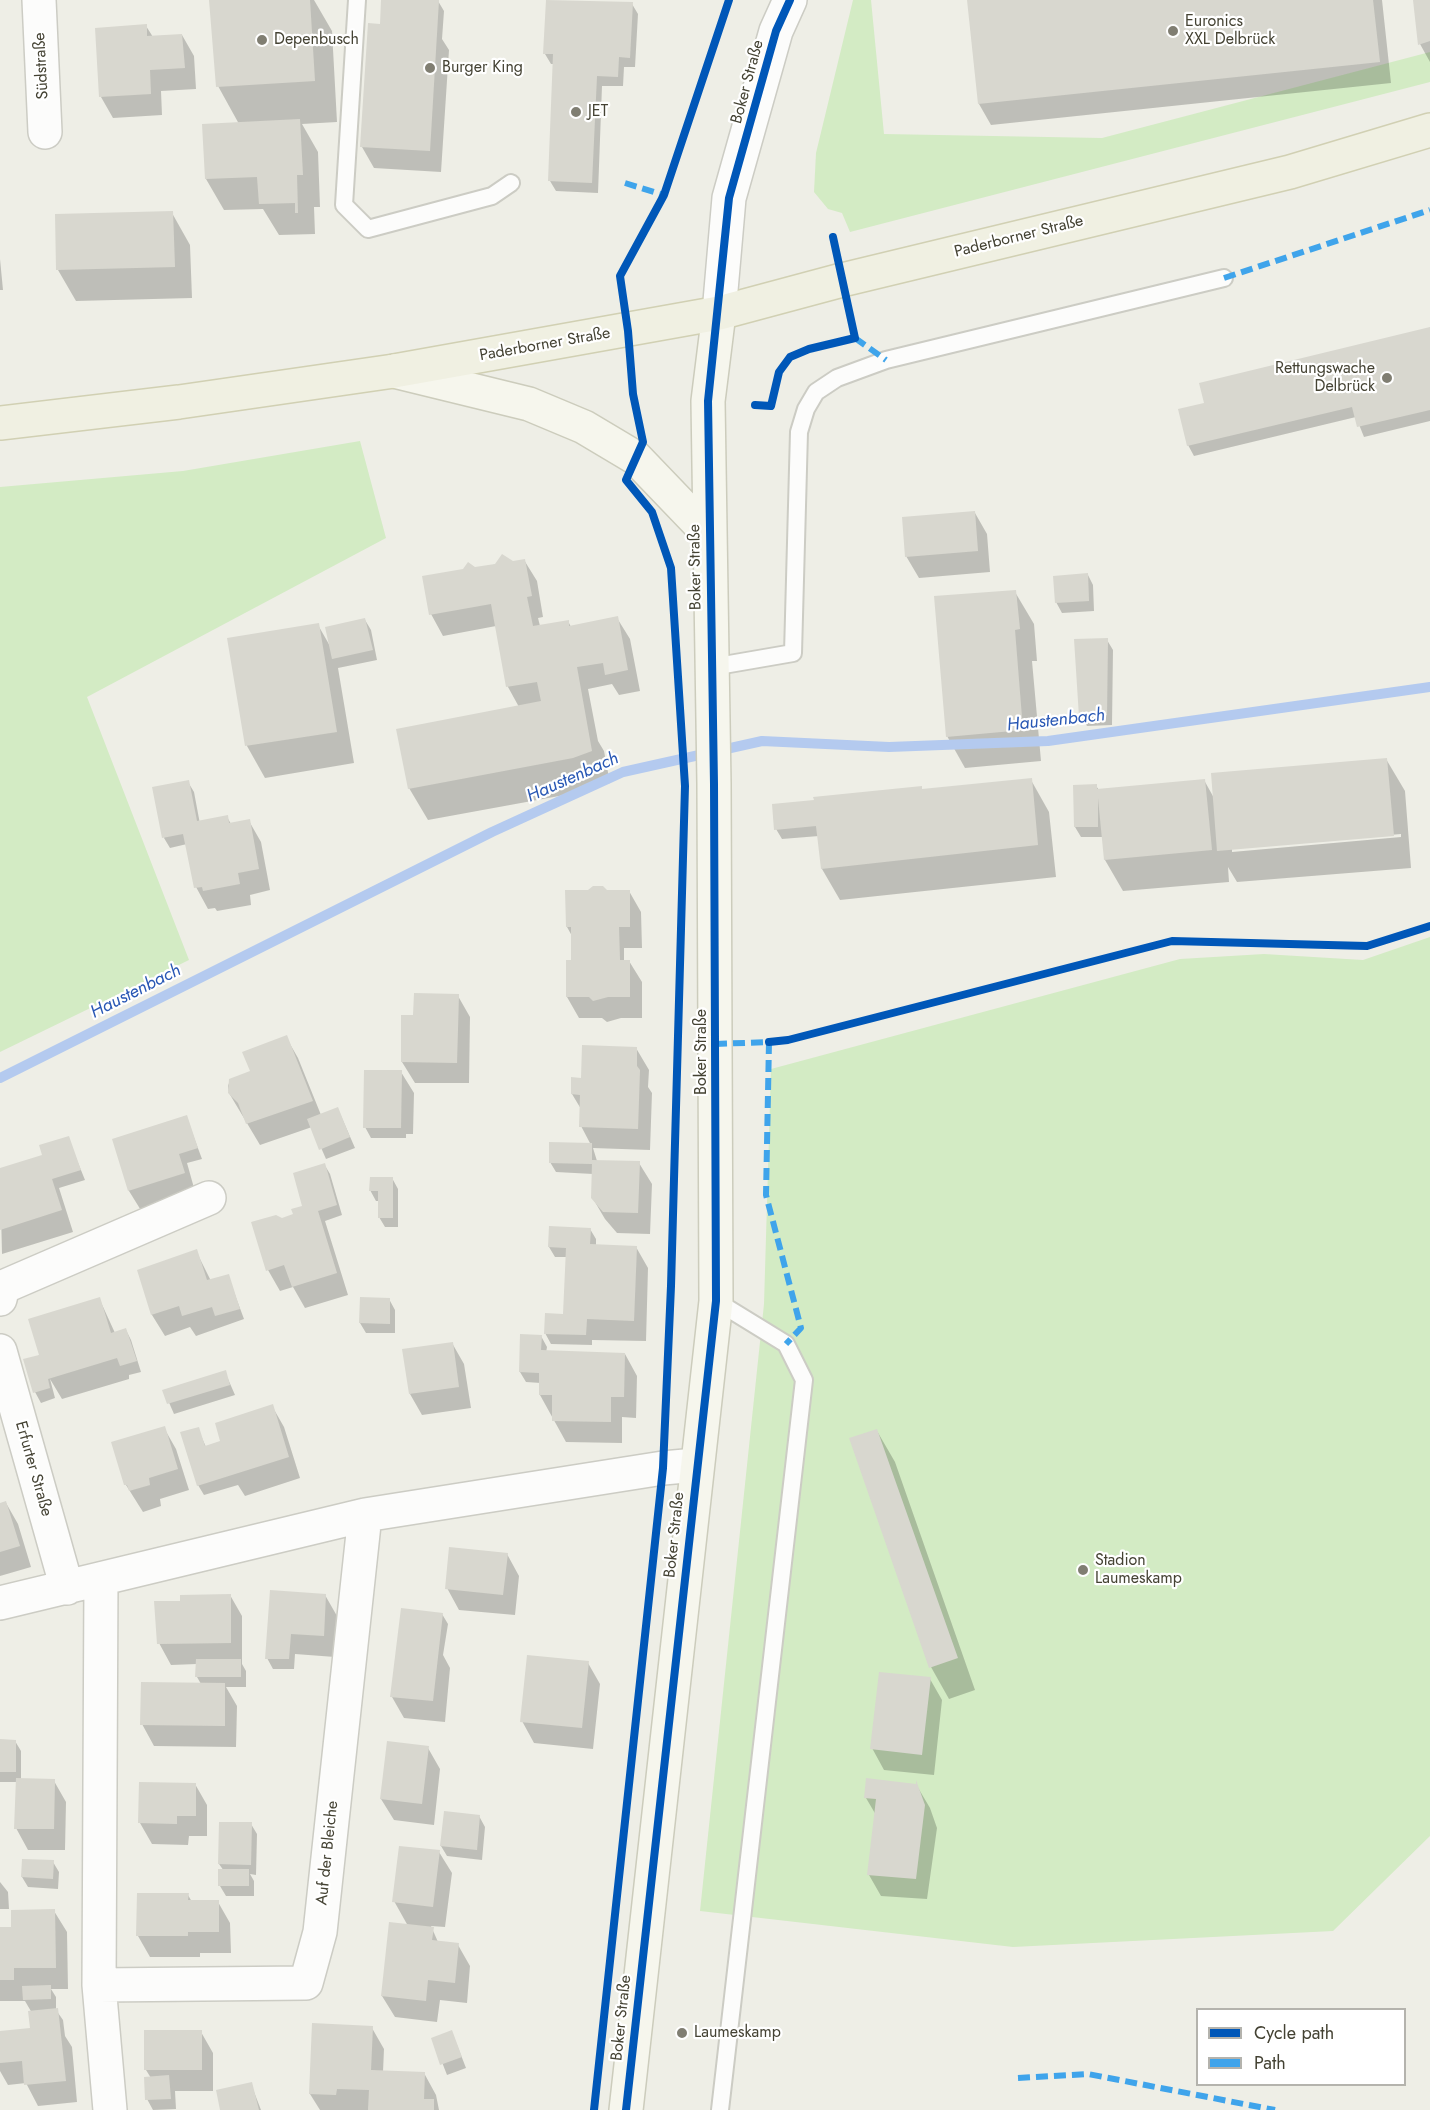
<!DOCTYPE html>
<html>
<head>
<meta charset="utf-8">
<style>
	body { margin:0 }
	#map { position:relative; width:1430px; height:2110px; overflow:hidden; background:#eeeee6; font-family:Jost,sans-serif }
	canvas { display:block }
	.legend { position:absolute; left:1196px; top:2008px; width:210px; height:78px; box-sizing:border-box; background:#fff; border:2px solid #b4b3ad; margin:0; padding:8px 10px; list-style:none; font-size:18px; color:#444233 }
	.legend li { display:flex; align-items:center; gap:12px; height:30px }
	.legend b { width:30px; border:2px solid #b4b3ad }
</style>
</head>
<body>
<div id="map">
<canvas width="1430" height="2110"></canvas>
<ul class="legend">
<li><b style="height:8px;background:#0057b8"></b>Cycle path</li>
<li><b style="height:8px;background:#3fa4eb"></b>Path</li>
</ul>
</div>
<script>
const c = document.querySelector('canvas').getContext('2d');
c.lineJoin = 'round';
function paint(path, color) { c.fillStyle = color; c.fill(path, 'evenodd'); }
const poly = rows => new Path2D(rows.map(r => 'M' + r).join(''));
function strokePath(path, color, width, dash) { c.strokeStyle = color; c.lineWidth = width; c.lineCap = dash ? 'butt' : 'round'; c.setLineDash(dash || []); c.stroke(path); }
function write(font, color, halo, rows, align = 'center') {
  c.font = font + ' Jost,sans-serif'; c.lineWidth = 4.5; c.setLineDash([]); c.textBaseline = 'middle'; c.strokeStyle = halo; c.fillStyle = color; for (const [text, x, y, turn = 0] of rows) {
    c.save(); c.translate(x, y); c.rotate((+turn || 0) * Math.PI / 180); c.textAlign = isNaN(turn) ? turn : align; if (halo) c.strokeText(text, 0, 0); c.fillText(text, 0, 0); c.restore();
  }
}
paint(poly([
	[853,0,871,0,884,134,1102,138,1430,52,1430,82,850,232,842,213,828,209,814,192,816,153],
	[360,441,386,538,87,697,189,960,0,1052,0,487,183,471],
	[1430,937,1430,1836,1333,1931,1013,1947,700,1911,764,1304,771,1069,1180,959,1264,954,1363,960]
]), '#d3ebc4');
paint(poly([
	[210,0,314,0,332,31,337,122,302,124,318,152,320,207,314,207,315,234,279,235,263,209,224,210,206,179,239,124,218,86],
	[382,0,438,1,444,11,442,39,449,50,441,172,374,168,362,147,383,26],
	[968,0,1382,0,1391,83,991,125,979,104],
	[1415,0,1430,0,1430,62,1420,44],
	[632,4,638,14,635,67,624,67,623,86,602,86,598,193,556,191,550,181,555,64,551,64,545,54],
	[146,26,153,37,182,35,194,56,196,89,161,91,162,115,113,118,101,97],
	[172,213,190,245,192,298,76,301,58,270],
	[0,259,3,290,0,290],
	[1430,329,1430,421,1364,437,1356,417,1194,456,1188,445,1206,404],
	[975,513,987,534,990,572,919,578,906,556],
	[524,560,537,581,543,617,538,618,540,626,568,621,571,627,617,618,630,639,640,691,619,695,612,684,588,689,598,741,604,751,610,783,592,790,428,820,409,788,519,707,508,687,496,626,443,636,431,614,474,568],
	[1088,575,1093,585,1094,611,1062,613,1056,602],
	[1015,592,1034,624,1037,661,1032,661,1041,761,965,768,947,736],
	[365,620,371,630,377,660,338,668,354,763,265,778,247,746,229,639,318,625,330,646],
	[1107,640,1113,650,1112,725,1087,726,1081,716],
	[1386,759,1405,791,1411,868,1237,882,1228,867,1229,882,1123,891,1105,860,1103,837,1081,837,1075,827,1096,786,1099,790,1204,780,1214,798],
	[1401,834,1401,837,1232,852,1232,849],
	[1031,780,1049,812,1056,877,840,900,822,869,819,836,782,839,776,829],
	[188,782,194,792,200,824,227,817,231,824,249,821,261,842,270,890,250,895,251,905,217,911,215,908,208,909,196,887,187,844,170,848,164,838],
	[607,891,629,891,641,912,642,948,624,948,624,961,629,961,642,982,642,1018,621,1018,607,1022,602,1018,579,1018,567,997,573,961,572,936,567,927],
	[458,996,470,1017,469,1083,415,1083,402,1062,414,1017],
	[286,1037,298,1058,321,1115,338,1109,355,1148,326,1159,312,1127,260,1145,229,1093,228,1086,230,1080,252,1072],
	[636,1048,649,1070,648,1087,652,1093,650,1150,593,1148,597,1161,639,1163,652,1184,650,1234,617,1233,605,1219,592,1197,593,1174,556,1172,550,1162,591,1145,581,1126,581,1109,572,1094,582,1079],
	[401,1072,414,1093,413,1134,406,1134,406,1138,371,1138,365,1127],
	[186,1116,202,1159,187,1163,196,1195,142,1212,129,1191,114,1140],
	[68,1138,85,1180,59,1188,73,1232,2,1254,0,1170,45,1155],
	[324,1164,330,1174,342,1215,325,1221,348,1295,305,1308,293,1287,280,1291,268,1270,282,1220,294,1215,304,1207],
	[392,1178,398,1189,398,1227,385,1227,379,1217,379,1201,376,1201,370,1190],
	[590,1229,596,1239,596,1246,636,1247,648,1268,646,1341,592,1340,592,1345,551,1344,545,1333,564,1316,567,1257,555,1257,549,1247],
	[196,1251,211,1281,228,1276,244,1319,196,1336,190,1327,165,1336,152,1315,139,1271],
	[99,1298,115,1333,126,1330,131,1340,141,1372,129,1375,129,1379,62,1399,50,1379,55,1398,41,1403,35,1392,38,1356],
	[389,1299,395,1310,395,1333,366,1333,360,1323],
	[541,1336,547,1347,546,1353,625,1354,637,1376,636,1418,622,1417,622,1443,566,1442,540,1395,541,1383,526,1382,520,1372],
	[452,1343,464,1364,471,1408,422,1415,410,1394],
	[225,1372,235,1395,174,1414,164,1391],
	[272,1406,284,1427,300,1478,245,1496,238,1485,204,1495,198,1485,198,1429,206,1447,223,1450],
	[164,1428,176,1449,189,1490,160,1499,161,1506,143,1512,126,1485],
	[877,1431,895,1462,975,1690,949,1699,931,1667],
	[6,1503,18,1524,31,1567,0,1576,0,1504],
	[507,1554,519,1576,515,1615,459,1610,447,1588],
	[230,1595,242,1616,242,1664,246,1671,246,1687,226,1687,237,1706,236,1747,154,1746,142,1724,201,1684,197,1677,197,1664,171,1665,159,1643,182,1603],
	[325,1595,337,1616,335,1657,295,1654,294,1669,273,1669,267,1658],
	[442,1614,448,1624,443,1655,450,1668,445,1722,404,1718,392,1697],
	[588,1663,600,1684,593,1749,534,1743,522,1721],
	[930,1679,942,1700,934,1775,884,1770,872,1748],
	[0,1740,15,1741,21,1751,21,1780,54,1781,66,1802,65,1850,28,1850,16,1828,17,1782,0,1782],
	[428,1748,440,1769,434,1825,394,1820,381,1799],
	[195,1784,207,1805,207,1836,189,1836,188,1845,152,1844,140,1823],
	[917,1786,930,1808,937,1828,927,1899,881,1896,869,1875,876,1815,866,1798],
	[479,1816,485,1827,482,1860,447,1856,441,1846],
	[251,1824,257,1834,256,1875,250,1874,254,1881,254,1896,226,1896,220,1886,224,1871,219,1864],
	[439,1852,452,1873,445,1927,431,1926,438,1942,458,1945,470,1966,467,2003,440,2000,437,2022,395,2017,382,1996,408,1926,394,1901],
	[53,1862,59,1872,58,1889,28,1887,22,1877],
	[0,1882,8,1892,9,1909,0,1909],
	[188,1895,192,1902,218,1902,230,1923,231,1953,200,1953,200,1957,150,1957,138,1936],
	[54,1911,67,1932,68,1989,51,1989,56,1997,56,2010,63,2020,65,2036,72,2047,77,2102,38,2106,26,2083,8,2085,0,2071,0,2032,33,2029,32,2013,25,2001,0,2001,0,1928,12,1928],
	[372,2028,384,2049,383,2072,424,2073,436,2095,439,2110,320,2110,310,2094],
	[201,2032,213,2053,213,2091,175,2091,176,2109,153,2110,147,2099,151,2078,146,2070],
	[452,2032,466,2068,447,2075,433,2039],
	[251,2084,261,2110,222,2110]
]), '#0003');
strokePath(poly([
	[0,1078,492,832,623,772,762,741,889,747,1048,741,1430,687]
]), '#b4caef', 10);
paint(poly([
	[209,0,310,0,315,81,216,87],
	[381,0,439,0,430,151,360,147,368,23,380,24],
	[546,0,633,2,630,58,619,57,618,77,597,76,592,183,548,181,553,54,543,54],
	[967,0,1373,0,1380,62,978,104],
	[1413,0,1430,0,1430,41,1418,45],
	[147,24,147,36,182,34,185,68,150,70,151,94,99,97,95,28],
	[300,119,303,175,297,175,298,213,295,213,295,203,259,204,257,177,205,179,202,124],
	[173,211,175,267,56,270,55,214],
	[1430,327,1430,410,1357,427,1352,407,1187,446,1178,409,1204,403,1199,383],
	[975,511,978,551,905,557,902,517],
	[502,554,513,561,525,559,532,596,527,597,533,626,569,620,569,626,618,616,628,670,605,675,603,663,577,667,592,751,573,758,408,789,396,729,541,701,537,682,506,687,491,604,429,615,422,576,463,569,468,562,475,567,495,564],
	[1088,573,1089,601,1055,603,1053,576],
	[1016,590,1020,629,1015,630,1023,730,946,737,934,596],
	[365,618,373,650,332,659,325,627],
	[319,623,337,732,245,746,227,638],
	[1108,638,1107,715,1079,717,1074,639],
	[1387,758,1394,836,1217,851,1211,773],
	[1032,778,1038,845,821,869,816,826,774,830,772,804,814,800,813,797,922,786,922,789],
	[1205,779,1212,850,1104,860,1098,798,1098,827,1074,827,1073,785,1097,784,1097,789],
	[189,780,197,821,228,815,229,823,250,819,259,869,238,873,240,884,203,891,202,887,194,888,183,834,162,838,152,787],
	[593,886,603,886,607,890,630,890,630,927,619,927,620,960,630,960,630,997,608,997,593,1001,589,997,566,997,566,960,571,960,571,927,566,927,565,890,588,890],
	[414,993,459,994,457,1063,401,1062,401,1015,413,1015],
	[287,1035,313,1101,246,1124,238,1103,228,1093,229,1079,250,1071,242,1052],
	[582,1045,637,1047,637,1066,640,1070,638,1129,579,1127,580,1095,571,1094,571,1077,581,1078],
	[364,1070,402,1070,401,1128,363,1128],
	[338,1107,350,1137,319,1150,307,1119],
	[187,1115,198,1148,179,1154,185,1173,128,1191,112,1139],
	[69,1136,81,1170,52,1179,62,1210,0,1230,0,1168,42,1155,39,1145],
	[549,1142,592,1143,592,1160,640,1161,638,1213,603,1212,591,1198,592,1164,549,1163],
	[325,1163,337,1205,318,1211,337,1273,292,1287,284,1265,266,1271,251,1222,276,1215,282,1218,293,1214,291,1209,302,1206,293,1173],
	[370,1177,393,1177,393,1218,378,1218,378,1191,369,1191],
	[549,1226,591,1228,590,1244,637,1246,634,1321,587,1319,586,1335,544,1334,545,1313,563,1314,566,1248,548,1247],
	[197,1249,207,1280,229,1274,240,1309,215,1316,212,1307,182,1316,179,1306,151,1315,137,1270],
	[100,1297,111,1333,126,1328,137,1361,120,1366,117,1358,48,1379,50,1388,33,1393,23,1359,39,1355,28,1319],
	[360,1297,390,1298,390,1324,359,1323],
	[520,1334,542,1335,541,1350,625,1353,624,1397,611,1397,611,1422,552,1421,552,1395,539,1395,539,1373,519,1372],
	[453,1342,459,1387,409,1394,402,1349],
	[226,1370,230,1385,167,1404,162,1390],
	[273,1404,289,1457,197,1486,180,1432,199,1427,205,1446,220,1441,215,1423],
	[165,1426,178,1469,149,1478,150,1485,129,1491,127,1485,124,1485,111,1442],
	[877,1429,958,1658,929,1668,849,1438],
	[6,1501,20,1546,0,1552,0,1503],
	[449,1547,508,1553,503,1595,445,1589],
	[270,1590,326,1594,324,1636,291,1634,289,1659,265,1659],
	[231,1594,231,1643,157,1644,154,1601,180,1601,180,1595],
	[401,1608,443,1613,433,1701,390,1697],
	[527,1655,589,1661,582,1728,520,1722],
	[196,1659,241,1659,241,1677,195,1677],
	[879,1672,931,1677,922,1755,870,1749],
	[141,1682,225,1683,225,1726,140,1725],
	[0,1739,16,1740,16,1772,0,1772],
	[387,1741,429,1746,422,1804,380,1799],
	[16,1778,55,1779,54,1829,14,1829],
	[866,1778,916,1784,916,1780,925,1805,916,1879,867,1875,876,1799,864,1798],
	[139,1782,196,1783,196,1816,177,1816,177,1824,138,1823],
	[444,1811,480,1815,477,1850,440,1846],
	[219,1822,252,1822,251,1865,218,1864],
	[399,1846,440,1850,433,1907,392,1902],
	[22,1859,54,1860,53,1879,21,1877],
	[218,1869,249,1869,249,1886,218,1886],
	[137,1893,189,1893,188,1900,219,1900,219,1932,188,1932,188,1936,136,1936],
	[55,1909,56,1968,14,1968,14,1980,0,1980,0,1927,11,1927,11,1910],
	[389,1922,434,1927,432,1940,459,1943,455,1983,428,1980,426,2001,381,1996],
	[51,1985,51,1999,23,2000,22,1986],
	[58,2008,66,2081,24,2085,22,2061,0,2063,0,2031,30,2028,28,2011],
	[312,2023,373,2026,371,2070,425,2072,424,2099,434,2099,434,2110,368,2110,369,2090,337,2089,336,2095,309,2094],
	[144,2030,202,2030,202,2070,144,2070],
	[452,2030,462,2057,440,2065,431,2038],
	[169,2075,171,2099,145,2100,144,2077],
	[252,2082,259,2110,220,2110,216,2090]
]), '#d8d7cf');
const lane = poly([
	[357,0,344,205,368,229,492,196,511,183],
	[712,667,793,653,799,432,806,409,816,392,837,378,886,360,1224,278],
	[716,1301,786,1344,804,1380,720,2110]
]);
const street = poly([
	[39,0,45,132],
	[719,313,729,198,776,31,790,0],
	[0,1299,3,1287,209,1198],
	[0,1351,67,1588],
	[101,1579,99,1985,110,2110],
	[0,1603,365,1515,663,1468,696,1465],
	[99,1985,306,1983,320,1932,365,1515]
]);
const secondary = poly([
	[394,371,529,404,584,427,636,458,708,533],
	[626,2110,716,1301,714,784,708,401,719,313]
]);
const primary = poly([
	[0,423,179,402,394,371,719,313,842,280,1290,172,1430,130]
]);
strokePath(lane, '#ccccc4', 20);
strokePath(street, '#ccccc4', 36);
strokePath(secondary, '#ccccbc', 36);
strokePath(primary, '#d1d0b3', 36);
strokePath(lane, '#fcfcfb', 16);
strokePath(street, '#fcfcfb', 33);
strokePath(secondary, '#f6f6ed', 33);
strokePath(primary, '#f0f0e2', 33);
strokePath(poly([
	[625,183,664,195],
	[1224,278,1430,210],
	[855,338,886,360],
	[715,1044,769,1042,766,1195,801,1328,786,1344],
	[1018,2078,1088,2074,1275,2110]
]), '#3fa4eb', 6, [12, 6]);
strokePath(poly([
	[755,405,771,406,779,372,790,357,809,349,855,338,833,237],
	[769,1042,788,1040,1172,941,1367,946,1430,926],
	[594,2110,663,1468,671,1286,685,786,671,568,652,512,626,480,643,442,633,394,628,331,620,276,664,195,729,0],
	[626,2110,716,1301,714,784,708,401,729,198,776,31,790,0]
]), '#0057b8', 8);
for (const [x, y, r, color] of [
	[1173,31,6,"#807e72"],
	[262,40,6,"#807e72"],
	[430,68,6,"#807e72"],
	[576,112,6,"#807e72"],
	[1387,378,6,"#807e72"],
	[1083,1570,6,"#807e72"],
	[682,2033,6,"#807e72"]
]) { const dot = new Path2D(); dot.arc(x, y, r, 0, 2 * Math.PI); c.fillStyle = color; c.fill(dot); strokePath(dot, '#fff', 2); }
write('16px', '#444233', '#fff', [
	["Euronics",1185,22],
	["XXL Delbrück",1185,40],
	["Depenbusch",274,40],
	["Burger King",442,68],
	["JET",588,112],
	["Rettungswache",1375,369,"right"],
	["Delbrück",1375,387,"right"],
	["Stadion",1095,1561],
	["Laumeskamp",1095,1579],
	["Laumeskamp",694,2033]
], 'left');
write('16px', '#444233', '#fff', [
	["Südstraße",42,66,-93],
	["Boker Straße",748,82,-75],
	["Paderborner Straße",1019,237,-14],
	["Paderborner Straße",545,345,-10],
	["Boker Straße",696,567,-91],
	["Boker Straße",702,1052,-90],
	["Erfurter Straße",33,1469,74],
	["Boker Straße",675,1535,-84],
	["Auf der Bleiche",328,1853,-84],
	["Boker Straße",622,2018,-84]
]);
write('italic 18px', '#2857b4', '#fff', [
	["Haustenbach",1056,721,-6],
	["Haustenbach",573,778,-24],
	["Haustenbach",136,992,-27]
]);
</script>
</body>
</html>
